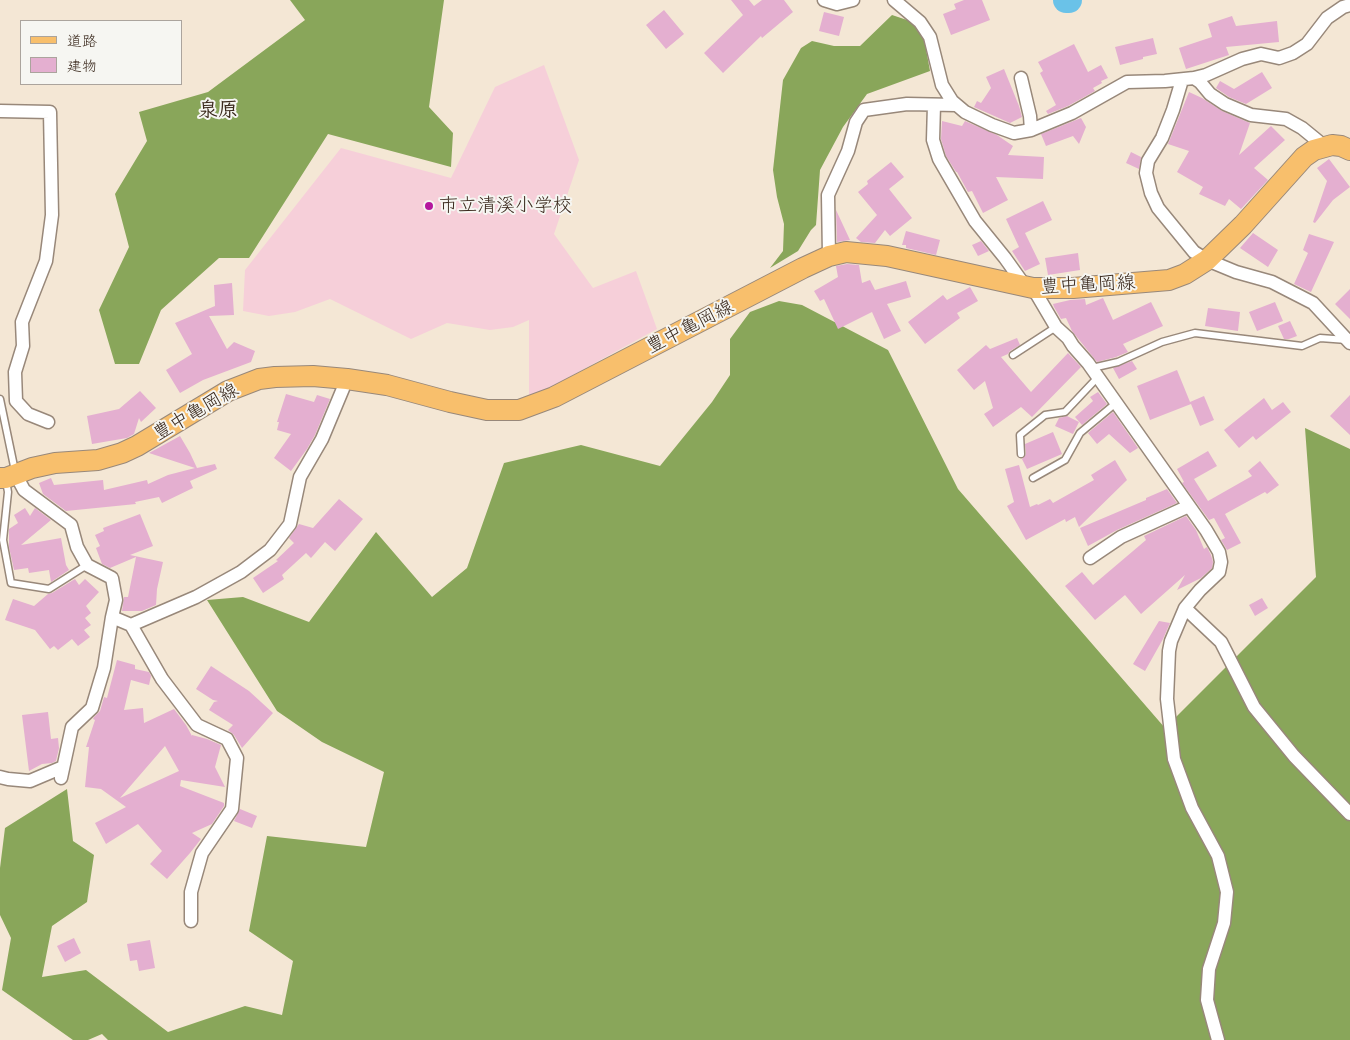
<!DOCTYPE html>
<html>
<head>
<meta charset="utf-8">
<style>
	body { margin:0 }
	#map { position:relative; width:1350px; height:1040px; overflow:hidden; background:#f4e7d5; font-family:"Comic Neue","Klee One",sans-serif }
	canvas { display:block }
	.legend { position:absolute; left:20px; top:20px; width:162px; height:65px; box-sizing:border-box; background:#f6f6f2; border:1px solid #aba49d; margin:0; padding:6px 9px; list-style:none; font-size:15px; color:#3b2a1e }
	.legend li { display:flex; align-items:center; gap:10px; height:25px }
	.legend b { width:25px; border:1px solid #aba49d }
</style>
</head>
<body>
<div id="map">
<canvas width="1350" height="1040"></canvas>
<ul class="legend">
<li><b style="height:6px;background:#f8bf6c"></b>道路</li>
<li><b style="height:14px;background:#e4afd0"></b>建物</li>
</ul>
</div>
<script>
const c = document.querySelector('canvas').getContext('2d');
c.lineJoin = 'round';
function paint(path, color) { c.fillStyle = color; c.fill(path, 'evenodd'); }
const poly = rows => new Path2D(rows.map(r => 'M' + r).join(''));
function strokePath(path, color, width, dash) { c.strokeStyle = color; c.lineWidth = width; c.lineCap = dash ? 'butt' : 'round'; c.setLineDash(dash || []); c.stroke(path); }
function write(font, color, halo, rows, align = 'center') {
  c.font = font + ' "Comic Neue","Klee One",sans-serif'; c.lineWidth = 4; c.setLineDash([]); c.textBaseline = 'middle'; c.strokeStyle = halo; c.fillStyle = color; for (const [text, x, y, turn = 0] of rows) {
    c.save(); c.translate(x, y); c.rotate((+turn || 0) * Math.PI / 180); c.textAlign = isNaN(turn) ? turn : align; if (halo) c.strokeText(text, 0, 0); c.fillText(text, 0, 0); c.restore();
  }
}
paint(poly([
	[544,65,579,160,554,234,593,288,636,271,657,329,529,399,529,320,513,327,490,330,447,323,411,339,330,299,295,312,269,316,243,311,245,270,341,148,451,178,495,87]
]), '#f6cfd9');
paint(poly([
	[290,0,444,0,429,107,453,133,451,167,328,134,249,258,219,258,161,310,139,364,115,364,99,310,129,247,115,194,147,141,139,112,208,92,305,20],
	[892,15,910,21,924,38,930,71,867,94,843,127,820,170,816,225,811,230,798,251,770,268,783,251,784,224,777,197,773,170,783,80,801,48,812,41,834,46,860,46],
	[779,301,802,305,888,350,958,489,1165,728,1316,577,1305,428,1350,449,1350,1040,108,1040,102,1034,88,1040,73,1040,2,990,11,938,0,915,0,868,5,828,67,789,73,841,94,855,87,902,52,926,42,977,86,970,168,1032,245,1006,282,1015,293,961,249,931,267,836,366,847,384,772,322,742,277,711,207,600,243,597,309,622,376,532,432,597,467,568,504,463,581,445,660,466,712,402,730,375,730,339,750,312]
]), '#89a65a');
strokePath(poly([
	[1066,0,1069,0]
]), '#6ac2e8', 26);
paint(poly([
	[731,0,749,0,754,6,762,0,784,0,793,12,762,38,761,36,723,73,704,53,743,15],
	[964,0,982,0,990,20,951,35,943,14,956,9,954,4],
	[664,10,684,34,666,49,646,25],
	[824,12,844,17,839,36,819,31],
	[1232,16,1236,26,1277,21,1279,42,1226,47,1229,55,1186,69,1179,48,1212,37,1208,24],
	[1153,38,1157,54,1143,57,1143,59,1120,65,1115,47],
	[1074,44,1088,72,1101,65,1108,78,1101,81,1102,83,1093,88,1095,91,1068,106,1048,114,1046,111,1056,105,1040,73,1043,71,1038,62],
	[1004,69,1019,106,1022,117,1010,123,974,107,977,101,981,103,991,88,986,77],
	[1262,72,1272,88,1246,104,1229,97,1216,88,1220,81,1234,89],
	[1189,92,1202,98,1222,111,1250,123,1239,155,1271,126,1285,140,1254,168,1268,180,1241,209,1229,199,1225,206,1199,194,1203,187,1177,172,1189,151,1168,144],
	[1081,118,1086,127,1079,144,1073,136,1046,146,1041,134],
	[942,121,962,126,965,121,997,135,1013,146,1008,155,1044,157,1043,179,996,177,1008,200,983,213,972,191,968,192,957,172,956,172,946,156,941,139],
	[1131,152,1141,157,1139,169,1126,163],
	[1329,159,1350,187,1333,200,1315,223,1313,222,1327,181,1317,168],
	[891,162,904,177,889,189,912,218,890,236,885,230,875,243,861,242,856,238,877,215,858,192,868,184,867,181],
	[1043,201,1052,220,1025,233,1040,264,1025,271,1012,251,1019,247,1006,219],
	[836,210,850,240,837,242],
	[906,231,940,240,936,255,906,248,906,245,902,245],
	[1253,233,1278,250,1268,267,1240,248],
	[1309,234,1334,242,1311,292,1294,284,1308,253,1303,250],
	[981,241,989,251,978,256,972,245],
	[1078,253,1080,270,1048,275,1045,258],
	[847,264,859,265,862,283,870,280,875,290,906,281,911,297,887,304,901,331,884,339,872,312,838,329,824,299,820,301,814,291,838,277,836,266],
	[232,283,234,315,209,316,227,349,234,342,255,351,251,362,203,380,180,393,166,370,192,354,175,323,215,306,214,285],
	[970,287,978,301,957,313,960,318,925,344,908,322,943,295,947,300],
	[1350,289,1350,319,1335,304],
	[1103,298,1113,320,1151,302,1163,326,1123,344,1128,352,1116,357,1097,362,1072,331,1066,318,1061,319,1054,307,1053,304,1070,300,1085,299,1086,305],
	[1275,302,1283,321,1257,331,1249,312],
	[1208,308,1240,312,1238,331,1205,326],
	[1290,321,1297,336,1289,339,1284,339,1278,326],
	[1017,338,1020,345,1010,351,1008,354,1001,357,1031,392,1068,353,1081,367,1032,417,1021,407,993,427,984,414,993,408,985,381,974,390,957,370,986,345,990,349],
	[1132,361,1137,369,1119,379,1113,368],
	[1177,370,1190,402,1204,396,1214,420,1200,426,1191,404,1150,420,1137,386],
	[140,391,156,408,141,422,139,418,134,434,127,438,92,444,87,416,119,409],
	[1098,392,1107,404,1082,425,1075,417,1093,401,1090,397],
	[286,394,314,402,317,395,330,399,315,435,307,449,291,471,274,458,291,434,277,430,279,422,277,422],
	[1350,395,1350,435,1330,416],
	[1264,398,1272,410,1283,402,1291,412,1256,440,1253,436,1239,448,1224,430],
	[1113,412,1138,448,1130,453,1109,434,1097,444,1088,433],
	[1067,416,1079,422,1073,434,1055,426,1059,418],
	[1053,432,1062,454,1027,469,1022,459,1026,454,1025,444],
	[180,436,190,453,197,468,215,464,217,469,190,481,193,488,162,503,159,497,135,502,136,504,66,511,43,494,39,483,51,478,54,485,103,480,104,490,147,480,148,484,168,475,195,468,149,453],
	[1208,451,1217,466,1194,479,1208,501,1252,476,1248,471,1260,461,1279,485,1267,494,1265,492,1225,514,1241,543,1227,550,1221,540,1225,538,1214,518,1209,520,1182,483,1184,482,1177,469],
	[1115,460,1127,480,1079,527,1075,517,1066,522,1065,519,1026,540,1007,506,1014,502,1005,469,1019,465,1030,507,1037,504,1038,505,1050,499,1053,503,1094,480,1091,475],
	[1167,489,1177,503,1117,530,1088,546,1080,528,1146,500,1146,498],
	[339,499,363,519,335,551,325,542,311,558,306,553,282,575,284,579,263,593,253,578,278,561,276,560,294,543,289,538,299,524,313,528],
	[25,508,30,516,35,508,51,520,21,545,61,538,66,565,69,570,51,582,49,570,29,573,28,568,14,570,9,547,9,529,18,523,14,515],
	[140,514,153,546,130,555,163,562,157,589,156,605,142,611,122,611,124,597,128,597,136,557,110,568,102,564,96,548,100,546,95,535,104,531,103,528],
	[1186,516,1196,530,1204,549,1207,547,1211,555,1213,562,1212,568,1201,578,1177,590,1185,575,1141,614,1125,595,1095,620,1065,586,1082,572,1093,585,1146,540,1144,536],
	[75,579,79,585,85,579,99,592,86,606,91,613,85,618,91,625,84,630,90,637,78,646,72,639,58,650,54,646,50,649,35,630,5,620,13,599,34,606,48,594,52,593],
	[1262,598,1268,608,1255,616,1249,605],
	[1159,621,1170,623,1163,639,1145,671,1133,664],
	[117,660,135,665,135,669,149,672,151,676,149,685,131,680,124,710,143,708,144,723,174,709,186,725,192,736,192,735,207,739,221,745,215,767,225,787,181,780,180,786,224,803,224,806,212,824,192,833,201,839,190,853,167,879,150,864,162,851,138,824,106,844,95,823,126,807,101,789,85,787,89,747,86,747,95,720,93,719,94,717,100,711,104,697,107,698],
	[165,746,179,771,120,798],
	[211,666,249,691,273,713,242,748,234,735,228,730,233,725,209,710,214,702,218,701,213,700,196,689],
	[48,712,51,739,58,738,59,748,56,761,52,763,42,764,29,771,22,715],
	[240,809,257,816,252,828,234,821],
	[74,938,81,953,65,962,57,946],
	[150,940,155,968,139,971,137,960,130,961,127,944]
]), '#e4afd0');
const lane = poly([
	[1013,355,1056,327],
	[1092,368,1118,362,1162,342,1195,333,1302,346,1320,338,1347,340],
	[0,399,15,471],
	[1021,454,1020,435,1045,415,1065,412,1098,377],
	[1033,478,1065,460,1080,433,1116,403],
	[6,481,8,492,3,540,11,583,49,589,87,565]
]);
const street = poly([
	[824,0,837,4,853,0],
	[894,0,920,22,930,37,942,85,952,101,965,112,992,125,1014,133,1031,130,1072,113,1127,82,1165,81,1194,78,1206,75,1242,59,1261,54,1279,58,1293,53,1307,44,1327,18,1343,7,1350,5],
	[1021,78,1030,116,1031,130],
	[1194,78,1200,82,1210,94,1225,104,1251,115,1286,119,1302,128,1324,146],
	[1182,80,1173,110,1162,138,1148,161,1146,173,1151,193,1158,208,1194,252,1207,260,1236,272,1272,282,1313,303,1350,343],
	[934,105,933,140,939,159,975,221,1005,258,1025,286],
	[0,111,50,112,52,215,46,261,22,322,23,346,15,372,16,401,28,414,48,422],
	[829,256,828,195,848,151,856,122,864,110,907,104,956,105],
	[1033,288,1056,327,1068,338,1073,346,1088,363,1206,530,1219,552,1221,562,1219,572,1200,590,1185,608,1171,641,1169,651,1167,699,1174,759,1192,808,1218,856,1227,892,1224,923,1209,969,1207,1000,1218,1040],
	[16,475,24,490,71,525,77,547,87,565,112,578,116,600,112,617,131,625,162,679,197,725,227,739,237,758,232,809,202,853,191,892,191,921],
	[1090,558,1121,537,1189,506],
	[1185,608,1221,642,1254,707,1294,756,1350,814],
	[131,625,196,597,241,572,270,550,290,524,300,477,322,439,347,379],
	[0,777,8,779,30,781,63,767],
	[61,778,72,727,92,708,104,668,112,617]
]);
const primary = poly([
	[0,478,6,478,32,468,55,463,98,460,122,453,137,446,228,391,259,379,275,377,313,376,347,379,387,385,450,402,487,410,519,410,554,397,803,268,829,256,846,252,887,256,1033,288,1073,288,1169,280,1185,274,1207,260,1243,225,1304,157,1314,150,1332,145,1341,146,1350,150]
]);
strokePath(lane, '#98887a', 9);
strokePath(street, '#98887a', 15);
strokePath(primary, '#98887a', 22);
strokePath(lane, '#fff', 6);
strokePath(street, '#fff', 12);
strokePath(primary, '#f8bf6c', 20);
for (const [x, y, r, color] of [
	[429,206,5,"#b5179e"]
]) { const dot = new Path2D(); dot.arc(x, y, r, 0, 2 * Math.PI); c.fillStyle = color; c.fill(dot); strokePath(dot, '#f6f6f2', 2); }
write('19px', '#3b2a1e', '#f6f6f2', [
	["市立清溪小学校",439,206]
], 'left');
write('19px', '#3b2a1e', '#f6f6f2', [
	["豊中亀岡線",1088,285,-3],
	["豊中亀岡線",690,327,-27],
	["豊中亀岡線",196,412,-30]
]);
write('bold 20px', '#3b2a1e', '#f6f6f2', [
	["泉原",218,110]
]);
</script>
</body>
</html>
